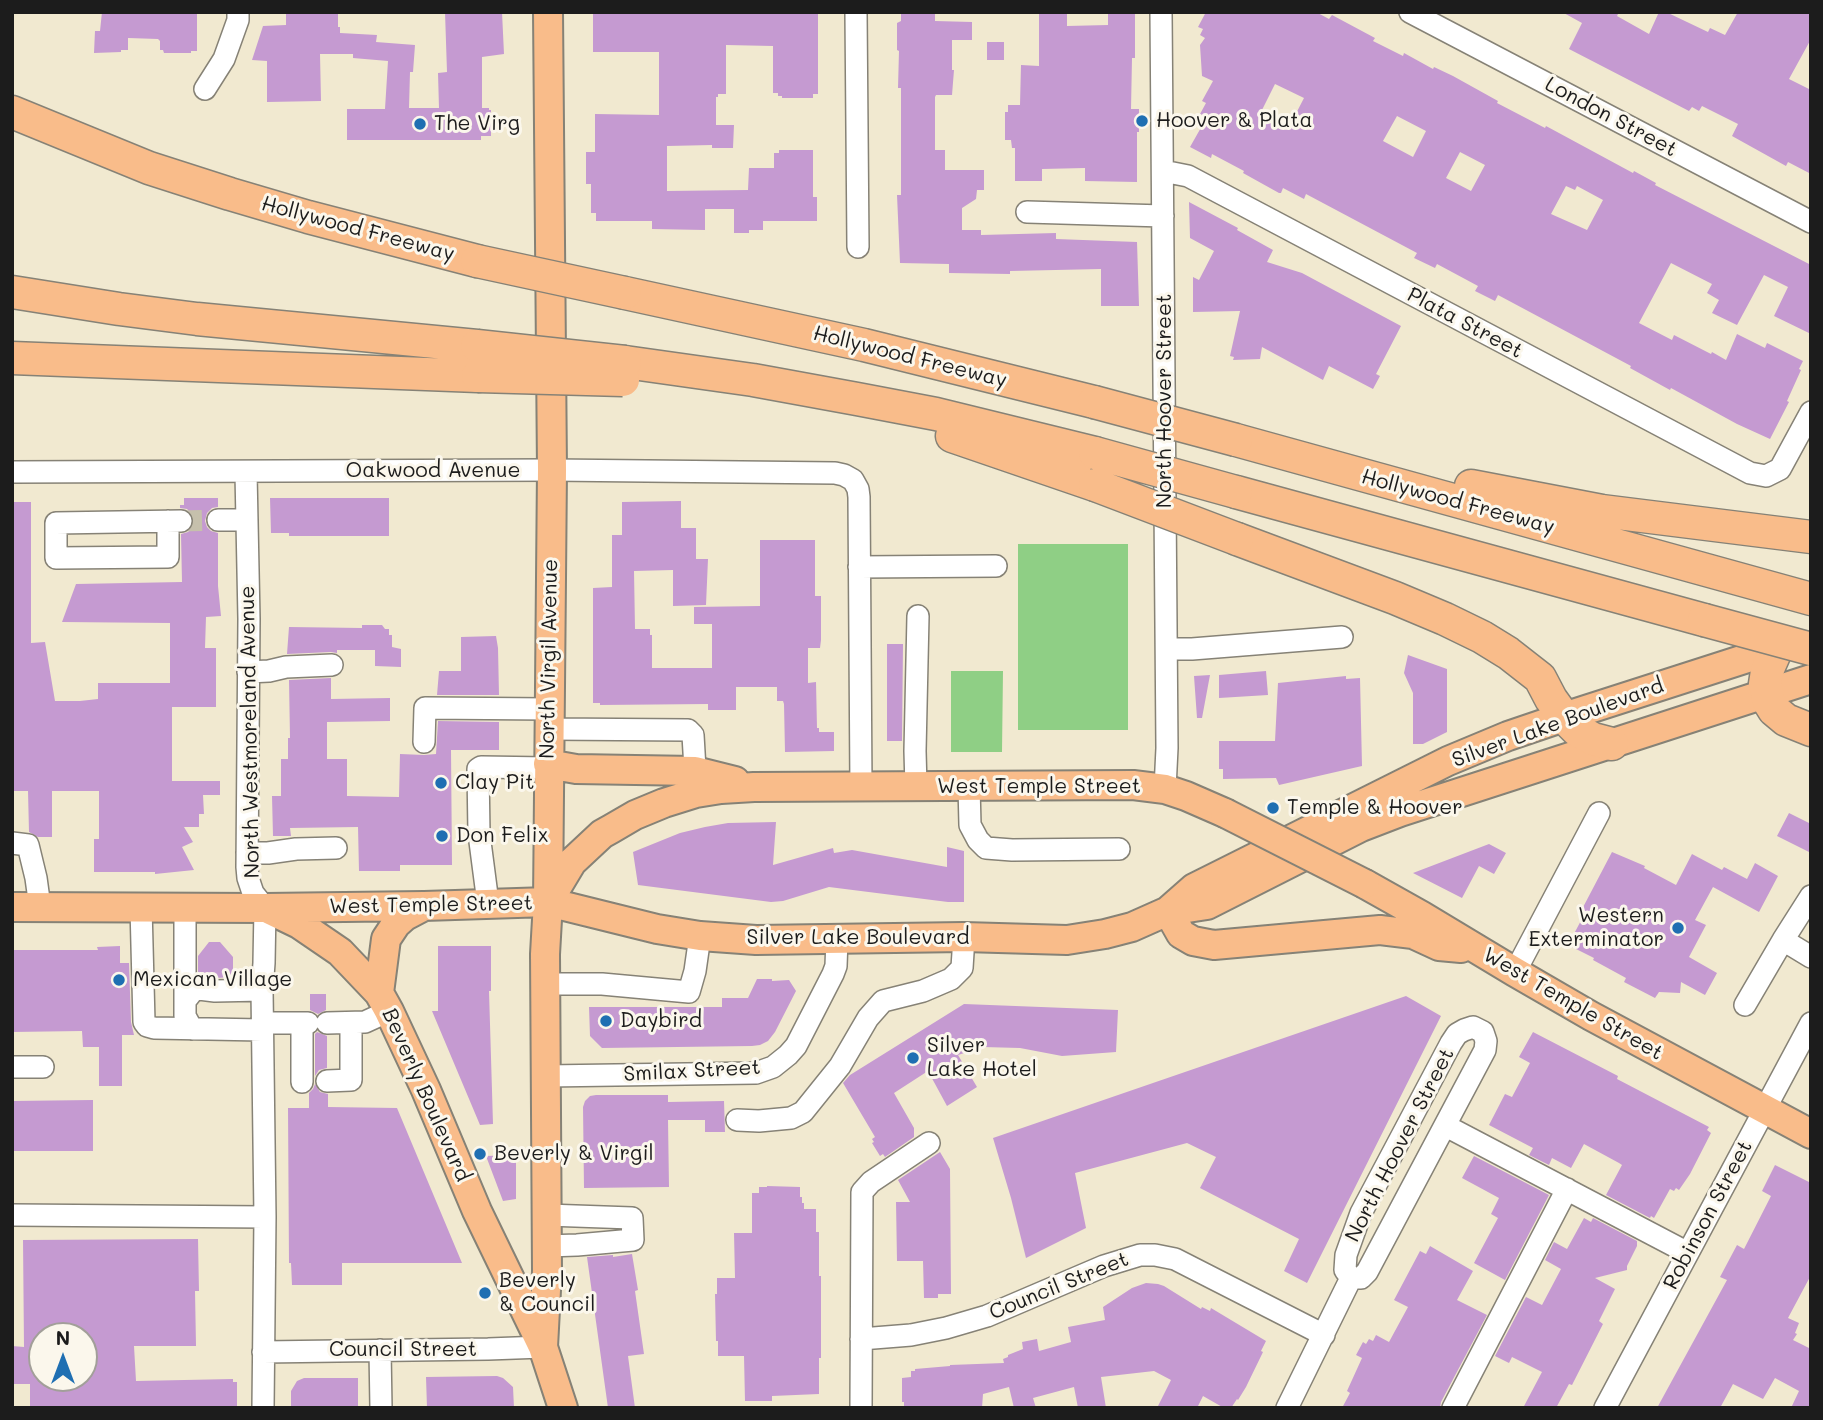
<!DOCTYPE html>
<html>
<head>
<meta charset="utf-8">
<style>
	body { margin:0 }
	#map { position:relative; width:1823px; height:1420px; overflow:hidden; background:#f1e9d0; font-family:Mali,sans-serif }
	canvas { display:block }
	.frame { position:absolute; inset:0; border:14px solid #1c1c1c; pointer-events:none }
	.north { position:absolute; left:28px; top:1322px; width:70px; height:70px; box-sizing:border-box; background:#fbf7ec; border:2px solid #a29f99; border-radius:50%; rotate:0deg; font-size:19px; font-weight:700; line-height:28px; text-align:center; color:#1c1c1c }
	.north::after { content:''; display:block; margin:auto; width:24px; height:32px; background:#1f6fb2; clip-path:polygon(50% 0,100% 100%,50% 72%,0 100%) }
</style>
</head>
<body>
<div id="map">
<canvas width="1823" height="1420"></canvas>
<div class="frame"></div>
<div class="north">N</div>
</div>
<script>
const c = document.querySelector('canvas').getContext('2d');
c.lineJoin = 'round';
function paint(path, color) { c.fillStyle = color; c.fill(path, 'evenodd'); }
const poly = rows => new Path2D(rows.map(r => 'M' + r).join(''));
function strokePath(path, color, width, dash) { c.strokeStyle = color; c.lineWidth = width; c.lineCap = dash ? 'butt' : 'round'; c.setLineDash(dash || []); c.stroke(path); }
function write(font, color, halo, rows, align = 'center') {
  c.font = font + ' Mali,sans-serif'; c.lineWidth = 6; c.setLineDash([]); c.textBaseline = 'middle'; c.strokeStyle = halo; c.fillStyle = color; for (const [text, x, y, turn = 0] of rows) {
    c.save(); c.translate(x, y); c.rotate((+turn || 0) * Math.PI / 180); c.textAlign = isNaN(turn) ? turn : align; if (halo) c.strokeText(text, 0, 0); c.fillText(text, 0, 0); c.restore();
  }
}
paint(poly([
	[1018,544,1128,544,1128,730,1018,730],
	[951,671,1003,671,1002,752,951,752]
]), '#8fcf85');
paint(poly([
	[102,12,197,12,197,51,191,51,191,53,164,53,163,50,160,50,160,41,158,39,128,38,128,50,121,50,121,52,94,53,95,31,100,31],
	[286,12,338,12,338,27,340,27,340,33,377,35,376,42,415,45,413,72,410,72,409,108,439,108,438,73,447,72,445,12,502,12,504,54,482,57,482,108,489,108,489,110,491,110,491,136,481,136,481,140,347,140,347,109,385,109,388,61,353,58,353,54,320,54,321,101,267,102,267,61,252,60,263,26,286,25],
	[593,12,818,12,818,94,813,94,813,98,782,98,782,96,778,96,778,93,773,93,773,46,726,45,726,94,718,94,718,97,716,97,716,125,734,125,733,148,712,148,712,145,667,146,667,191,748,190,749,168,774,168,774,153,779,153,779,150,813,150,813,197,817,197,817,221,763,221,763,230,749,230,749,233,734,233,734,209,705,209,705,230,652,229,652,221,596,221,596,213,591,213,591,184,586,184,586,152,595,152,595,114,659,115,659,52,593,52],
	[901,12,935,12,935,21,972,22,972,40,952,40,952,70,954,70,952,95,936,95,935,97,935,150,945,150,945,170,984,170,984,190,977,190,976,199,962,208,962,230,981,230,981,235,1056,233,1056,239,1137,242,1139,306,1101,306,1101,269,1010,271,1010,274,949,273,949,264,900,263,897,195,901,195,901,88,898,88,899,51,897,50,897,23,901,21],
	[1039,12,1067,12,1067,26,1108,25,1108,12,1135,12,1135,58,1132,58,1131,109,1139,109,1139,132,1137,132,1137,182,1085,181,1085,168,1042,169,1042,181,1015,181,1015,148,1012,148,1011,140,1005,140,1005,112,1008,112,1008,105,1020,105,1021,65,1039,66],
	[1206,12,1316,12,1329,19,1332,15,1375,38,1373,41,1403,56,1404,53,1433,69,1434,67,1453,76,1498,101,1497,103,1545,128,1546,126,1633,173,1634,171,1656,183,1655,185,1811,265,1811,334,1774,316,1788,287,1764,275,1737,325,1712,313,1719,300,1707,293,1712,284,1671,263,1639,323,1672,340,1674,335,1711,354,1712,352,1726,360,1737,334,1765,348,1767,343,1803,361,1799,369,1801,370,1787,401,1789,402,1770,439,1737,424,1671,388,1670,390,1630,368,1631,366,1498,295,1495,301,1475,291,1478,286,1465,279,1437,264,1435,268,1414,258,1417,253,1306,194,1304,199,1283,188,1281,193,1279,193,1243,173,1244,171,1212,154,1211,158,1190,147,1207,117,1200,114,1206,103,1202,101,1213,81,1202,76,1200,45,1205,38,1200,35,1203,29,1198,27],
	[1275,84,1304,98,1288,129,1260,114],
	[1397,116,1426,131,1413,157,1383,141],
	[1460,152,1485,165,1471,191,1446,178],
	[1566,186,1575,190,1577,186,1603,200,1587,230,1551,214],
	[1562,12,1619,12,1617,16,1649,34,1659,12,1666,12,1708,32,1710,28,1725,35,1738,12,1811,12,1811,39,1789,79,1811,90,1811,174,1788,162,1786,166,1732,136,1738,124,1702,106,1699,111,1692,107,1689,111,1569,49,1582,23],
	[987,42,1004,42,1004,60,987,60],
	[1189,202,1238,228,1237,230,1273,250,1267,262,1302,273,1401,326,1376,374,1380,376,1373,389,1329,366,1323,380,1262,347,1260,359,1233,360,1234,357,1230,356,1240,311,1193,312,1193,277,1199,280,1214,251,1190,238],
	[184,498,218,498,218,507,212,508,207,513,205,521,207,527,211,531,218,533,218,586,221,616,206,617,205,648,216,648,216,707,172,707,172,781,220,781,220,795,203,795,204,814,199,814,199,827,184,827,193,842,182,847,194,870,155,874,155,872,94,872,94,839,99,839,99,791,52,791,52,837,38,837,29,832,28,791,12,791,12,502,31,502,31,643,45,642,55,701,80,701,98,699,98,683,170,683,170,623,62,622,76,584,182,582,181,534,188,532,193,527,194,521,192,514,187,509,180,508,180,505,184,505],
	[270,498,389,498,389,536,289,536,289,533,271,533],
	[681,501,681,528,696,528,696,559,708,559,706,605,673,606,673,570,634,571,635,629,650,629,650,635,652,635,652,668,712,668,712,624,694,624,694,607,760,606,760,540,815,540,815,596,821,596,821,640,820,648,808,648,808,683,816,682,817,728,819,728,819,732,834,732,834,751,785,752,784,704,783,701,777,701,777,687,736,687,736,710,708,710,708,704,600,705,600,703,593,703,593,588,612,587,612,535,622,535,622,502],
	[362,625,382,625,385,629,389,629,389,635,392,635,392,647,401,649,401,667,375,666,375,650,337,650,337,653,331,652,287,654,289,627,362,628],
	[496,636,498,648,499,695,437,695,439,671,461,671,461,637],
	[887,644,903,644,902,741,887,741],
	[1408,655,1447,669,1447,732,1423,744,1413,744,1413,693,1404,673],
	[1266,671,1268,695,1219,698,1219,675],
	[1210,675,1202,718,1197,718,1194,676],
	[1346,676,1346,679,1360,678,1362,766,1279,785,1276,778,1223,779,1223,769,1219,769,1219,741,1275,741,1278,683],
	[331,678,331,699,390,698,390,721,327,722,327,759,347,759,347,796,399,797,400,754,424,755,436,754,438,721,499,722,499,750,451,750,452,865,400,865,400,871,359,871,358,827,290,828,291,836,273,836,272,796,281,796,281,759,288,759,288,738,290,738,289,680],
	[1789,813,1811,824,1811,853,1777,836],
	[776,822,773,865,833,848,834,853,852,850,947,867,947,847,964,851,964,902,948,902,829,887,783,901,771,902,638,885,633,852,680,833,705,827,728,823],
	[1489,844,1506,853,1494,874,1479,866,1462,898,1413,873],
	[1612,852,1645,866,1644,868,1676,885,1692,854,1722,870,1724,867,1747,879,1755,863,1778,876,1759,912,1713,887,1695,920,1706,925,1689,957,1717,973,1705,995,1681,982,1680,993,1659,992,1655,998,1624,982,1626,978,1593,960,1594,958,1568,945,1584,915,1580,913],
	[209,942,220,942,233,957,233,977,216,978,200,976,198,974,198,956],
	[120,946,120,963,129,963,131,1022,134,1035,122,1035,122,1086,99,1086,99,1047,83,1047,82,1031,12,1032,12,950,98,950,97,947],
	[438,946,491,946,491,991,489,991,493,1124,480,1125,432,1011,438,1011],
	[757,979,772,979,772,981,789,980,796,991,775,1032,768,1041,760,1045,752,1046,602,1048,590,1036,589,1007,722,1007,722,998,748,998],
	[310,994,326,994,326,1010,318,1014,310,1010],
	[1406,996,1441,1016,1307,1283,1284,1271,1299,1239,1200,1188,1216,1157,1187,1143,1075,1173,1086,1228,1026,1258,1011,1198,993,1138],
	[964,1004,1118,1010,1116,1052,1062,1056,1020,1048,983,1047,958,1055,977,1087,947,1106,928,1071,894,1093,914,1128,914,1137,885,1157,883,1154,880,1156,872,1143,874,1142,872,1139,875,1137,843,1083,850,1075],
	[317,1032,327,1036,327,1068,319,1070,315,1076,315,1034],
	[1533,1032,1618,1076,1617,1079,1709,1127,1707,1130,1711,1133,1690,1174,1679,1190,1676,1188,1674,1191,1670,1189,1654,1218,1651,1216,1650,1218,1606,1195,1622,1165,1619,1163,1584,1144,1571,1168,1552,1158,1549,1165,1529,1155,1533,1148,1489,1125,1505,1094,1512,1097,1530,1063,1519,1057],
	[315,1084,320,1092,328,1094,328,1107,397,1108,462,1263,342,1263,342,1285,292,1285,291,1263,289,1263,288,1108,309,1108,309,1093,313,1089],
	[596,1095,668,1095,668,1102,724,1101,725,1132,705,1132,705,1120,668,1120,669,1187,584,1188,583,1107,585,1101,590,1096],
	[93,1100,93,1151,12,1151,12,1101],
	[940,1152,950,1169,951,1294,938,1294,938,1298,924,1298,923,1261,897,1261,896,1202,910,1202,898,1180],
	[516,1155,516,1199,503,1201,486,1156],
	[1474,1156,1549,1195,1505,1280,1474,1263,1498,1218,1491,1214,1499,1198,1462,1178],
	[1775,1165,1811,1183,1811,1275,1788,1318,1799,1323,1795,1333,1797,1334,1793,1340,1811,1349,1811,1408,1791,1408,1799,1391,1775,1378,1763,1399,1733,1384,1720,1408,1657,1408,1727,1280,1720,1277,1737,1245,1744,1249,1771,1196,1762,1191],
	[767,1186,800,1187,800,1197,802,1197,802,1203,804,1203,804,1209,816,1209,816,1232,819,1232,819,1276,821,1276,821,1358,819,1358,819,1394,772,1396,772,1401,745,1401,744,1356,718,1356,718,1341,716,1341,715,1294,717,1294,717,1278,735,1278,734,1233,752,1233,752,1193,759,1193,759,1187,767,1187],
	[1584,1218,1591,1222,1593,1218,1637,1241,1637,1246,1627,1266,1627,1270,1595,1278,1615,1289,1599,1321,1603,1324,1572,1385,1569,1384,1556,1408,1523,1408,1542,1372,1512,1357,1509,1363,1495,1356,1526,1297,1542,1305,1561,1269,1545,1260,1554,1242,1567,1249],
	[198,1239,199,1291,195,1291,196,1346,134,1346,136,1381,233,1379,233,1382,237,1382,237,1408,30,1408,30,1384,12,1384,12,1346,24,1347,23,1240],
	[42,1336,84,1336,84,1378,42,1378],
	[1430,1246,1473,1271,1457,1300,1487,1315,1441,1402,1440,1408,1342,1408,1350,1393,1347,1391,1362,1358,1356,1355,1363,1342,1366,1344,1369,1339,1373,1341,1376,1335,1389,1342,1408,1307,1394,1300,1420,1251,1426,1254],
	[632,1254,638,1290,635,1291,644,1354,628,1356,635,1408,608,1408,587,1257,613,1255,613,1257],
	[1146,1283,1158,1284,1164,1286,1201,1309,1202,1307,1210,1311,1211,1308,1266,1341,1261,1351,1263,1352,1246,1387,1238,1400,1237,1399,1231,1408,1224,1408,1203,1396,1197,1408,1157,1408,1171,1380,1154,1371,1101,1377,1106,1408,1078,1408,1074,1387,1033,1398,1036,1408,1014,1408,1009,1387,983,1394,982,1408,904,1408,904,1402,902,1402,902,1378,911,1377,911,1371,915,1371,915,1369,950,1366,950,1365,1004,1363,1003,1359,1008,1357,1008,1355,1023,1349,1022,1342,1037,1339,1039,1351,1071,1342,1068,1327,1105,1320,1103,1307,1132,1288],
	[497,1376,503,1378,513,1387,514,1408,427,1408,426,1377],
	[304,1378,358,1378,358,1408,291,1408,291,1391,297,1381]
]), '#c59ad1');
strokePath(poly([
	[181,521,218,520]
]), '#c6c0ac', 21, [21, 10]);
const minor = poly([
	[856,12,858,247],
	[1161,12,1167,748,1165,789],
	[1410,12,1811,222],
	[205,89,224,59,238,20,238,12],
	[1163,171,1188,176,1750,473,1766,476,1780,469,1811,412],
	[1027,212,1163,216],
	[12,472,552,470,835,473,844,475,853,480,858,489,859,497,861,787],
	[246,473,249,619,247,867,248,878,253,893,265,908,264,963,262,990,265,1217,263,1408],
	[218,520,247,520],
	[168,521,168,557,56,558,56,523,181,521],
	[859,567,996,566],
	[1167,649,1192,649,1342,637],
	[248,672,269,671,286,667,332,665],
	[549,729,688,730,693,735,696,786],
	[424,742,425,708,549,709],
	[969,786,970,825,978,840,986,848,1012,850,1119,849],
	[916,787,915,751,918,616],
	[12,843,28,845,36,878,40,907],
	[247,853,268,853,296,849,336,848],
	[1811,896,1783,940,1811,957],
	[488,903,479,834,478,769,481,767,548,768],
	[185,906,185,1016,192,1029],
	[141,907,144,1022,147,1026,154,1028,262,1030],
	[1515,972,1599,813],
	[545,984,602,984,689,992,695,971,700,936],
	[185,1001,193,991,199,989,215,991,262,990],
	[1745,1005,1783,940],
	[262,1023,308,1023],
	[302,1023,302,1082],
	[327,1023,365,1022,389,1011],
	[1473,1027,1483,1032,1486,1041,1485,1050,1367,1272,1361,1278,1351,1278,1345,1270,1346,1255,1361,1213,1451,1043,1457,1034,1464,1030,1473,1027],
	[12,1067,43,1067],
	[546,1076,756,1073,773,1067,788,1055,796,1046,833,974,836,966,837,939],
	[327,1081,351,1080,351,1023],
	[737,1120,759,1121,791,1118,803,1112,840,1066,868,1018,883,1001,923,991,951,979,962,968,964,937],
	[1446,1126,1688,1253],
	[12,1215,265,1217],
	[547,1215,632,1218,633,1240,577,1245,547,1246],
	[861,1339,911,1335,946,1328,987,1316,1104,1266,1140,1255,1155,1255,1175,1259,1324,1335],
	[380,1350,381,1408],
	[263,1352,488,1349,543,1347],
	[861,1408,862,1192,871,1182,929,1143],
	[1287,1408,1351,1278],
	[1453,1408,1567,1189],
	[1605,1408,1811,1023]
]);
const major = poly([
	[548,764,576,769,695,771,735,781],
	[1365,884,1422,916,1515,972,1591,1016,1811,1134],
	[548,902,572,862,602,834,611,829,635,815,664,803,696,793,721,789,754,787,1133,785,1165,789,1186,796,1225,813],
	[12,907,265,908,424,906,548,902,657,929,700,936,756,940,964,937,1067,940,1105,934,1132,927,1168,911,1207,905,1361,827,1400,812,1811,679],
	[270,910,299,924,340,952,379,993,389,1011,426,1090,477,1211,543,1347,563,1408],
	[1169,910,1194,888,1448,761,1508,736,1564,717,1791,644],
	[1168,911,1181,934,1193,941,1214,945,1380,930,1413,934,1439,946,1461,948],
	[379,993,386,939,396,924,405,916,424,906],
	[543,1347,547,1271,545,954,548,902,552,470,548,12]
]);
const highway = poly([
	[12,112,149,168,230,194,308,217,477,261],
	[12,292,119,309,197,319,477,346],
	[625,293,864,345,1094,402],
	[12,358,478,376],
	[625,362,753,380,857,399,936,414,1095,453],
	[952,436,1095,485],
	[1236,440,1811,599],
	[1471,486,1602,511,1811,537],
	[1236,492,1704,620],
	[1237,539,1395,598,1445,619,1482,637,1508,653,1540,678,1551,699,1564,717,1577,730,1593,739,1612,744],
	[1777,648,1767,671,1765,684,1769,702,1774,710,1786,720,1811,730]
]);
strokePath(minor, '#868276', 24);
strokePath(major, '#868276', 32);
strokePath(highway, '#868276', 35);
strokePath(minor, '#fff', 21);
strokePath(major, '#f9bc8a', 28);
strokePath(highway, '#f9bc8a', 32);
const majorBridge = poly([
	[1225,813,1365,884]
]);
const highwayBridge = poly([
	[477,261,625,293],
	[477,346,625,362],
	[478,376,623,380],
	[1094,402,1236,440],
	[1095,453,1236,492],
	[1095,485,1237,539],
	[1704,620,1811,649]
]);
strokePath(majorBridge, '#868276', 32, []);
strokePath(highwayBridge, '#868276', 35, []);
strokePath(majorBridge, '#f9bc8a', 28);
strokePath(highwayBridge, '#f9bc8a', 32);
for (const [x, y, r, color] of [
	[1142,121,7,"#1f6fb2"],
	[420,124,7,"#1f6fb2"],
	[441,783,7,"#1f6fb2"],
	[1273,808,7,"#1f6fb2"],
	[442,836,7,"#1f6fb2"],
	[1678,928,7,"#1f6fb2"],
	[119,980,7,"#1f6fb2"],
	[606,1021,7,"#1f6fb2"],
	[913,1058,7,"#1f6fb2"],
	[480,1154,7,"#1f6fb2"],
	[485,1293,7,"#1f6fb2"]
]) { const dot = new Path2D(); dot.arc(x, y, r, 0, 2 * Math.PI); c.fillStyle = color; c.fill(dot); strokePath(dot, '#fbf7ec', 2.5); }
write('21px', '#1c1c1c', '#fbf7ec', [
	["London Street",1611,117,28],
	["Hollywood Freeway",358,229,15],
	["Plata Street",1465,323,28],
	["Hollywood Freeway",910,357,14],
	["North Hoover Street",1165,401,-90],
	["Oakwood Avenue",433,471],
	["Hollywood Freeway",1458,502,15],
	["North Virgil Avenue",549,659,-89],
	["Silver Lake Boulevard",1558,723,-20],
	["North Westmoreland Avenue",250,732,-91],
	["West Temple Street",1039,787],
	["West Temple Street",431,905,-1],
	["Silver Lake Boulevard",858,938],
	["West Temple Street",1573,1004,30],
	["Smilax Street",692,1071,-3],
	["Beverly Boulevard",426,1095,66],
	["North Hoover Street",1400,1145,-63],
	["Robinson Street",1708,1215,-62],
	["Council Street",1059,1286,-22],
	["Council Street",403,1350]
]);
write('21px', '#1c1c1c', '#fbf7ec', [
	["Hoover & Plata",1156,121],
	["The Virg",434,124],
	["Clay Pit",455,783],
	["Temple & Hoover",1287,808],
	["Don Felix",456,836],
	["Western",1664,916,"right"],
	["Exterminator",1664,940,"right"],
	["Mexican Village",133,980],
	["Daybird",620,1021],
	["Silver",927,1046],
	["Lake Hotel",927,1070],
	["Beverly & Virgil",494,1154],
	["Beverly",499,1281],
	["& Council",499,1305]
], 'left');
</script>
</body>
</html>
